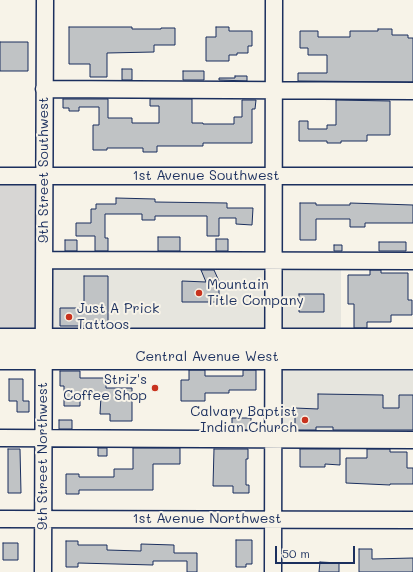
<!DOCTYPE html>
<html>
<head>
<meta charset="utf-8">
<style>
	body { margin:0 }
	#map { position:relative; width:413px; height:572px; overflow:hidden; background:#f7f3e8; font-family:Mali,sans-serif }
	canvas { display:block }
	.scale { position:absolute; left:275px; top:546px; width:80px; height:18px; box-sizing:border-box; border:2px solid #1b2f5e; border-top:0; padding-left:5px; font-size:12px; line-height:14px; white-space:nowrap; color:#1b2f5e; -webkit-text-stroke:3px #f7f3e8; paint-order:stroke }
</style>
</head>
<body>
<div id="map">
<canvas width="413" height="572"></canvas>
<div class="scale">50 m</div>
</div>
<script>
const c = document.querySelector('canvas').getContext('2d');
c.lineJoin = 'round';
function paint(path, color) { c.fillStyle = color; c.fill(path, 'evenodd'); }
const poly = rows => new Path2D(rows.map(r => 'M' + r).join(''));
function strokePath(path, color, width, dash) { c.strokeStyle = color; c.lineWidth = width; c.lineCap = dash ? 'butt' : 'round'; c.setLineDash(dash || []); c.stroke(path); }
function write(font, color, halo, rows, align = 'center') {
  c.font = font + ' Mali,sans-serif'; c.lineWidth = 4; c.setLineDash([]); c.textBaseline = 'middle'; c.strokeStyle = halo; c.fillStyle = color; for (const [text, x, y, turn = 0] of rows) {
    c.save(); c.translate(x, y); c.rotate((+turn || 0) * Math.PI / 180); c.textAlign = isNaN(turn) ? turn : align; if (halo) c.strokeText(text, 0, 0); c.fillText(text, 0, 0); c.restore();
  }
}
paint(poly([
	[45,260,341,260,341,340,44,339],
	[273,357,413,358,413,440,273,439]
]), '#e6e5de');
paint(poly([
	[0,176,44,176,44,339,0,340]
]), '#d7d6d4');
const building = poly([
	[69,27,132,27,132,29,161,29,161,28,175,28,175,45,154,45,154,52,107,53,107,77,90,77,90,64,69,64,69,27],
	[216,27,229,27,229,31,252,31,252,46,248,46,248,53,237,53,237,55,229,55,229,61,206,61,206,37,216,37,216,27],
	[378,29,392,29,392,35,408,35,408,38,413,38,413,82,298,81,298,73,327,73,327,55,308,55,308,48,300,48,300,31,318,31,318,37,350,37,350,31,378,31,378,29],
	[0,42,28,42,28,71,0,71,0,42],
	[122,69,132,69,132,80,122,80,122,69],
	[183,71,204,71,204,80,183,80,183,71],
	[235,76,247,76,247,81,219,80,219,78,235,78,235,76],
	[63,99,108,99,108,118,132,118,132,123,159,123,159,106,150,106,150,99,192,99,192,123,203,123,203,124,234,124,234,117,242,117,242,100,256,100,255,109,252,109,252,143,203,143,203,146,157,146,157,152,143,152,143,148,107,148,107,150,93,150,93,125,99,125,99,107,79,107,79,111,69,111,69,108,63,108,63,99],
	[336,100,390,101,390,135,367,135,367,141,341,141,341,143,327,143,327,141,299,141,299,121,308,121,308,129,327,129,327,125,336,125,336,100],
	[116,198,155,199,155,202,227,203,227,208,253,208,252,225,236,224,236,218,219,218,219,236,207,236,207,216,155,216,155,220,142,220,142,214,105,214,105,238,108,238,108,251,95,251,95,236,76,236,76,223,91,223,91,209,96,209,96,204,116,204,116,198],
	[300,203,316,203,316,205,350,205,350,203,413,205,413,223,365,223,365,227,350,227,350,219,316,219,316,240,300,240,300,203],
	[158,237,180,237,180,251,158,251,158,237],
	[216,239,228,239,228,251,216,251,216,239],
	[65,240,77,240,77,251,65,251,65,240],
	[379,242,406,242,406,251,379,251,379,242],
	[334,245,342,245,342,251,334,251,334,245],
	[201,270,214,270,219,281,219,302,182,302,182,281,206,282,201,270],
	[370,270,381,270,381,273,408,273,408,300,412,300,412,315,391,315,391,322,367,322,367,328,354,328,354,304,348,304,348,275,370,275,370,270],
	[84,276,108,276,108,326,60,326,60,308,84,308,84,276],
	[299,294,324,294,324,312,299,312,299,294],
	[189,370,205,370,205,376,243,376,243,370,256,370,256,390,229,390,229,393,205,393,205,401,181,401,181,380,189,380,189,370],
	[60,371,80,371,80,378,106,378,106,388,132,388,132,421,110,421,110,414,100,414,101,396,80,396,80,406,64,406,64,386,60,386,60,371],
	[9,379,23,379,23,401,29,401,29,412,17,412,17,401,9,401,9,379],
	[318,394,383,395,383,408,399,408,399,395,413,395,413,430,333,430,333,427,316,427,316,430,295,430,295,408,318,409,318,394],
	[232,418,251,418,251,430,238,430,238,428,232,428,232,418],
	[59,420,72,420,72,429,59,429,59,420],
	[98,448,107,448,107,456,98,456,98,448],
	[133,448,180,448,180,464,153,464,153,490,79,490,79,494,66,494,66,474,79,474,79,477,114,477,114,469,133,469,133,448],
	[8,449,20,449,21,493,8,493,8,449],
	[214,449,248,449,248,459,246,459,246,485,249,485,249,493,233,493,233,486,213,486,214,449],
	[300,449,340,449,340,465,325,464,325,467,300,467,300,449],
	[367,449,390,449,390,452,407,452,407,468,413,468,413,484,390,484,390,485,346,483,346,458,367,458,367,449],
	[236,540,252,540,252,564,246,564,246,567,236,567,236,540],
	[66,541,78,541,78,545,107,545,107,550,141,551,141,544,174,545,174,553,197,553,197,572,187,572,187,561,153,561,153,565,78,563,78,567,66,567,66,541],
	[3,543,18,543,18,560,3,560,3,543],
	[359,549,372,549,372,559,413,558,413,572,359,572,359,549],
	[320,562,339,563,339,572,319,572,320,562]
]);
paint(building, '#c0c3c5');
strokePath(building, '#1b2f5e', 1);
const minor = poly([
	[44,89,413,91],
	[0,176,413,176],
	[45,260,413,261],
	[0,438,413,440],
	[0,519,413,520],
	[43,572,45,0],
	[273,572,274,0]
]);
const highway = poly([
	[0,340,413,340],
	[0,358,413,358]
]);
strokePath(minor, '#1b2f5e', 19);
strokePath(highway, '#1b2f5e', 25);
strokePath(minor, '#f7f3e8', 16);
strokePath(highway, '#f7f3e8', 22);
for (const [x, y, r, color] of [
	[199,293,4,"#c8321e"],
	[69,317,4,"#c8321e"],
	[155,388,4,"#c8321e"],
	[305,420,4,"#c8321e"]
]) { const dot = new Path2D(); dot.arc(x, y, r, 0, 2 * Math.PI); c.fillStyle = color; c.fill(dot); strokePath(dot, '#f7f3e8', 1.5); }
write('14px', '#1b2f5e', '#f7f3e8', [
	["9th Street Southwest",44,170,-90],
	["1st Avenue Southwest",206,176],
	["Central Avenue West",207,357],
	["9th Street Northwest",43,456,-90],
	["1st Avenue Northwest",207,519]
]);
write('14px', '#1b2f5e', '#f7f3e8', [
	["Mountain",207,285],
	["Title Company",207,301],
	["Just A Prick",77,309],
	["Tattoos",77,325],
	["Striz's",147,380,"right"],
	["Coffee Shop",147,396,"right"],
	["Calvary Baptist",297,412,"right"],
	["Indian Church",297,428,"right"]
], 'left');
</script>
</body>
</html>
